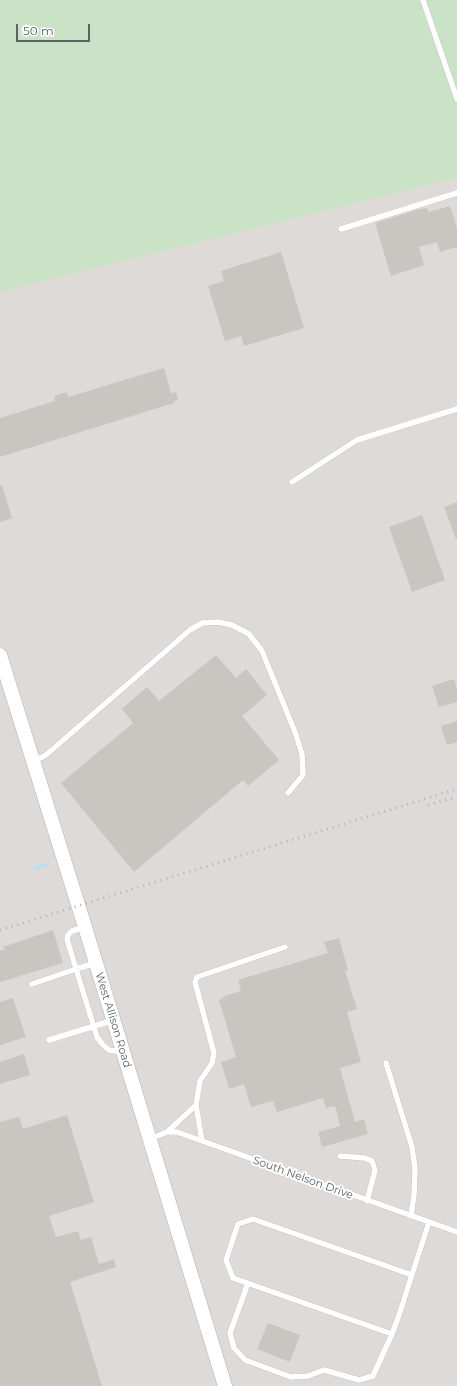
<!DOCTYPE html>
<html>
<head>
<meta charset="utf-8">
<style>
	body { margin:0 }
	#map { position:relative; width:457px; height:1386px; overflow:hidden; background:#eeebe6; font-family:Montserrat,sans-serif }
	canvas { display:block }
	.scale { position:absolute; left:16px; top:24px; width:74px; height:18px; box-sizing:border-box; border:2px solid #5e6264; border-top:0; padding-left:5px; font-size:12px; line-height:14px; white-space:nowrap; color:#5e6264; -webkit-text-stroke:3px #fff; paint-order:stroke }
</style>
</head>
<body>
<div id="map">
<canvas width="457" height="1386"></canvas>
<div class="scale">50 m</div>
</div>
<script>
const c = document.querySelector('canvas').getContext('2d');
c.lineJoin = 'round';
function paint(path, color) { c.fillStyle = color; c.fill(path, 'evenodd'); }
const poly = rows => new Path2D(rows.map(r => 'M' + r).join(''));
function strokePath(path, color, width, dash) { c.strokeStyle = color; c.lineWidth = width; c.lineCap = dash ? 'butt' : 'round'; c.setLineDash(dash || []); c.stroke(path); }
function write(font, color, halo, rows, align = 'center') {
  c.font = font + ' Montserrat,sans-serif'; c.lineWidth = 4; c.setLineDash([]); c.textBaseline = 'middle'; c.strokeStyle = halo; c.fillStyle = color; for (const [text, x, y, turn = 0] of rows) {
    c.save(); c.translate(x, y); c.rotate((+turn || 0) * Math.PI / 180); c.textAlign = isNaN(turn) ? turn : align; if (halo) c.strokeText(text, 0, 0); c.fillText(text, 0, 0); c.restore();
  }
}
paint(poly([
	[457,178,457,1386,0,1386,0,292]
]), '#dddad8');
paint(poly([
	[0,0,457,0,457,178,0,292]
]), '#cae2c6');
strokePath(poly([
	[35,868,49,864]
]), '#afe2f5', 3);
paint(poly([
	[450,206,457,228,457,247,440,252,437,242,419,247,424,265,391,276,375,223,420,209,427,208,428,212],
	[281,252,304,328,244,346,241,336,225,341,208,286,224,281,221,271],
	[164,368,171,393,176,392,178,400,174,401,174,403,0,457,0,418,55,401,54,396,67,392,68,397],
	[0,485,2,485,12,518,0,522],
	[457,502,457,538,456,539,444,507],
	[422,515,445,580,412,592,389,527],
	[216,655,236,678,246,669,267,695,242,716,279,760,248,786,243,780,134,872,61,783,133,723,122,709,147,687,159,701],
	[454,679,457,689,457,702,439,707,432,686],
	[457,721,457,742,447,745,441,726],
	[53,930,63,963,0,982,0,951,4,950,3,947],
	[339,938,348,970,345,971,357,1009,347,1012,361,1062,340,1068,355,1122,364,1119,368,1134,322,1147,318,1132,340,1126,335,1106,326,1108,323,1098,277,1112,273,1101,251,1107,244,1084,229,1089,221,1062,236,1057,219,1000,225,996,241,991,238,980,328,953,324,942],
	[13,998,26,1037,0,1045,0,1002],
	[24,1054,30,1075,0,1084,0,1062],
	[67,1115,94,1202,49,1216,56,1237,78,1231,81,1240,91,1237,99,1264,114,1259,116,1267,70,1282,102,1386,0,1386,0,1122,19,1117,23,1129],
	[268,1323,300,1335,290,1362,257,1349]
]), '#c9c6c2');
const service = poly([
	[423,0,457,99],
	[341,229,457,193],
	[292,482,357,440,457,409],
	[34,761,46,755,190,630,202,623,218,622,232,625,249,634,262,651,295,732,302,754,303,775,288,793],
	[85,927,72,931,68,935,67,939,76,969,96,963],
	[32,984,76,969,97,1037,103,1045,109,1050,123,1052],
	[49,1040,114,1020],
	[386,1063,412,1147,415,1169,414,1195,411,1216],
	[196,1105,200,1081,212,1063,214,1053,195,982,197,977,285,947],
	[167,1132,196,1105,202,1141],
	[150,1139,167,1132,177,1132,457,1232],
	[340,1156,365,1158,372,1161,375,1170,367,1201],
	[412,1275,253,1219,238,1224,226,1260,233,1278,392,1334,399,1315,429,1222],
	[248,1283,230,1333,234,1348,245,1360,291,1377,308,1376,324,1370,359,1380,373,1376,392,1334]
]);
const tertiary = poly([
	[0,655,85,927,225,1386]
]);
strokePath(service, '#b1b4b6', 6);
strokePath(tertiary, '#b1b4b6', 15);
strokePath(service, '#fff', 5.5);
strokePath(tertiary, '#fff', 14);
strokePath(poly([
	[428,805,457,797],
	[0,930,457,789]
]), '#b3b4b4', 3, [1, 5]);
write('11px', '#5e6264', '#fff', [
	["West Allison Road",113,1020,73],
	["South Nelson Drive",303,1178,20]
]);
</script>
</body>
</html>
